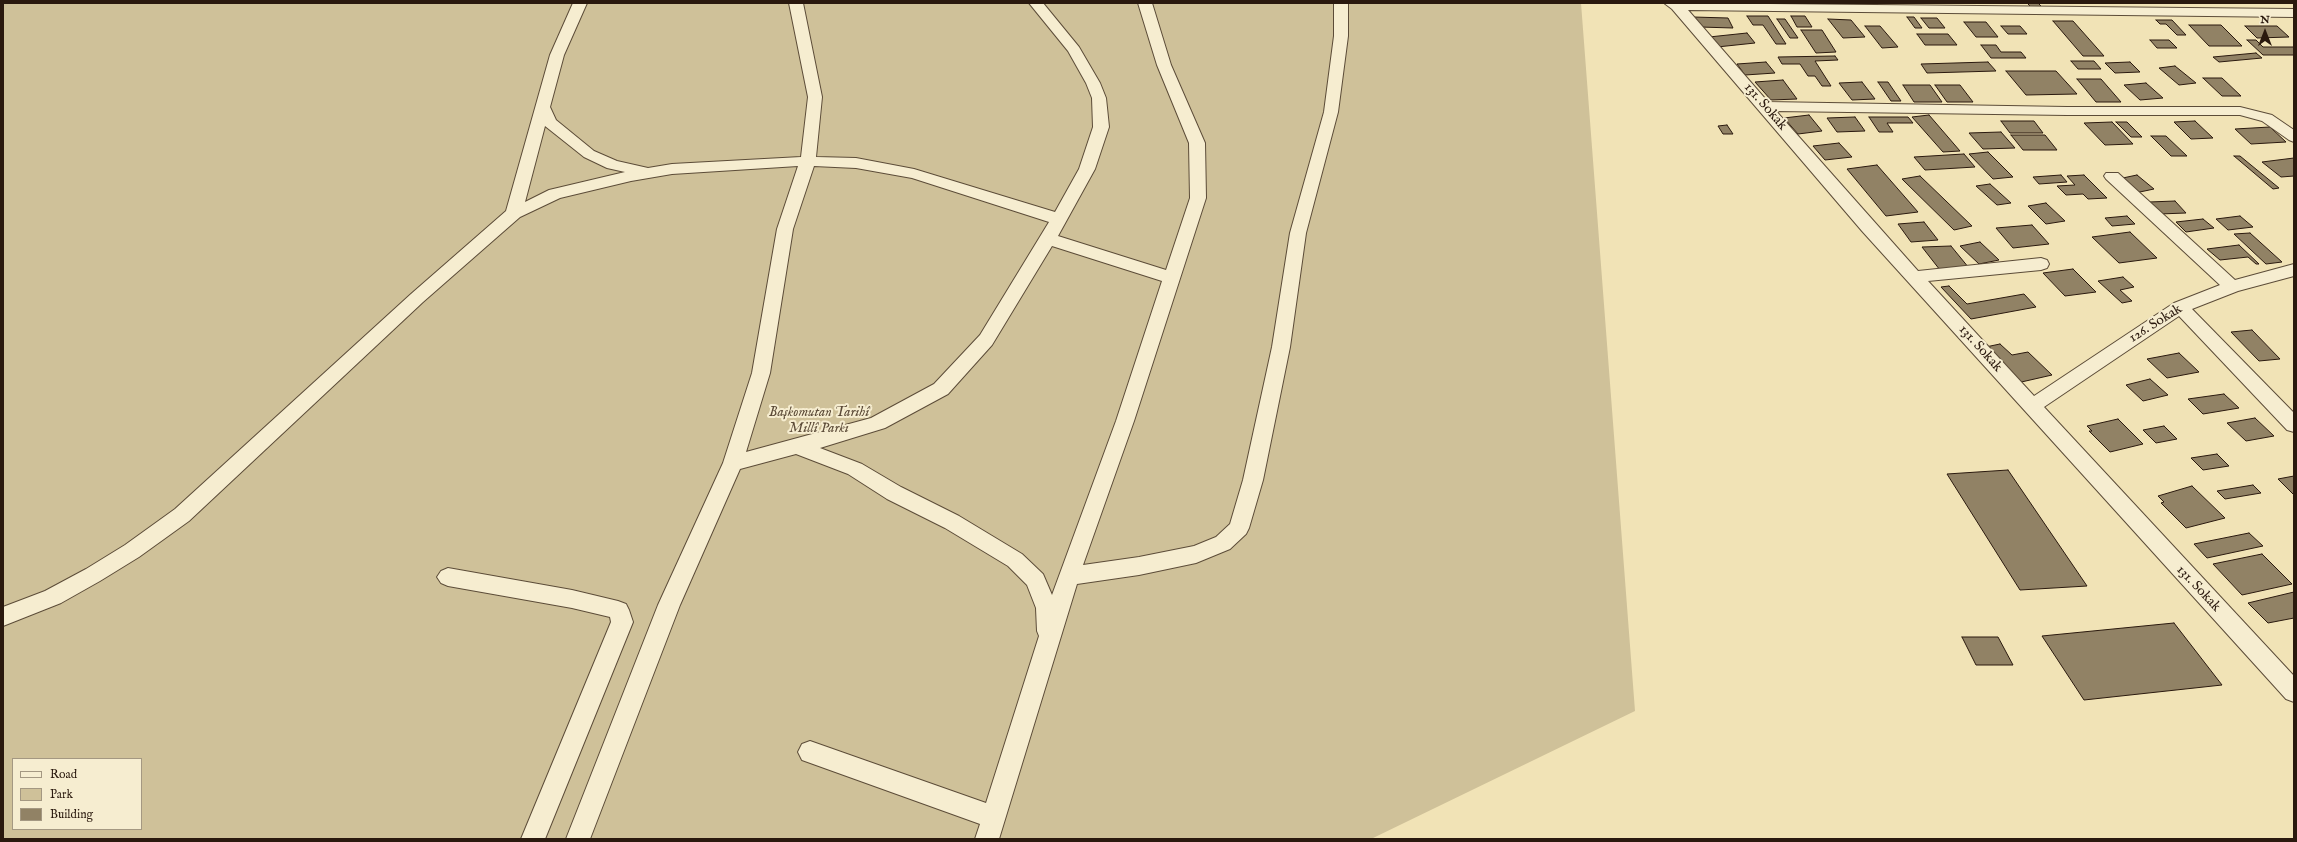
<!DOCTYPE html>
<html>
<head>
<meta charset="utf-8">
<style>
	body { margin:0 }
	#map { position:relative; width:2297px; height:842px; overflow:hidden; background:#f1e3b6; font-family:"IM FELL English",serif }
	canvas { display:block }
	.frame { position:absolute; inset:0; border:4px solid #2a190e; pointer-events:none }
	.legend { position:absolute; left:12px; top:758px; width:130px; height:72px; box-sizing:border-box; background:#f6edd0; border:1px solid #a49882; margin:0; padding:5px 7px; list-style:none; font-size:12px; color:#2a190e }
	.legend li { display:flex; align-items:center; gap:8px; height:20px }
	.legend b { width:20px; border:1px solid #a49882 }
	.north { position:absolute; left:2245px; top:12px; width:40px; height:40px; -webkit-text-stroke:3px #f6edd0; paint-order:stroke; rotate:0deg; font-size:11px; font-weight:700; line-height:16px; text-align:center; color:#2a190e }
	.north::after { content:''; display:block; margin:auto; width:14px; height:18px; background:#2a190e; clip-path:polygon(50% 0,100% 100%,50% 72%,0 100%) }
</style>
</head>
<body>
<div id="map">
<canvas width="2297" height="842"></canvas>
<div class="frame"></div>
<ul class="legend">
<li><b style="height:5px;background:#f6edd0"></b>Road</li>
<li><b style="height:11px;background:#cfc199"></b>Park</li>
<li><b style="height:11px;background:#918265"></b>Building</li>
</ul>
<div class="north">N</div>
</div>
<script>
const c = document.querySelector('canvas').getContext('2d');
c.lineJoin = 'round';
function paint(path, color) { c.fillStyle = color; c.fill(path, 'evenodd'); }
const poly = rows => new Path2D(rows.map(r => 'M' + r).join(''));
function strokePath(path, color, width, dash) { c.strokeStyle = color; c.lineWidth = width; c.lineCap = dash ? 'butt' : 'round'; c.setLineDash(dash || []); c.stroke(path); }
function write(font, color, halo, rows, align = 'center') {
  c.font = font + ' "IM FELL English",serif'; c.lineWidth = 4; c.setLineDash([]); c.textBaseline = 'middle'; c.strokeStyle = halo; c.fillStyle = color; for (const [text, x, y, turn = 0] of rows) {
    c.save(); c.translate(x, y); c.rotate((+turn || 0) * Math.PI / 180); c.textAlign = isNaN(turn) ? turn : align; if (halo) c.strokeText(text, 0, 0); c.fillText(text, 0, 0); c.restore();
  }
}
paint(poly([
	[3,3,1581,3,1635,711,1371,839,3,839],
	[13,759,141,759,141,829,13,829]
]), '#cfc199');
const building = poly([
	[2027,3,2038,3,2042,7,2031,7,2027,3],
	[1747,16,1768,16,1786,44,1776,44,1763,25,1753,25,1747,16],
	[1791,16,1805,16,1812,27,1797,27,1791,16],
	[1693,17,1728,18,1733,28,1700,27,1693,17],
	[1907,17,1914,17,1922,28,1915,28,1907,17],
	[1921,18,1937,18,1945,28,1929,28,1921,18],
	[1777,19,1785,19,1798,38,1790,38,1777,19],
	[1828,19,1851,20,1865,37,1843,38,1828,19],
	[2156,20,2172,20,2186,35,2177,35,2166,24,2160,24,2156,20],
	[2053,21,2073,21,2104,56,2083,56,2053,21],
	[1964,22,1986,22,1998,37,1976,37,1964,22],
	[2189,25,2221,25,2242,46,2209,46,2189,25],
	[1865,26,1880,26,1898,47,1882,48,1865,26],
	[2001,26,2020,26,2027,34,2008,34,2001,26],
	[2245,26,2277,26,2289,37,2257,38,2245,26],
	[1801,30,1822,30,1836,52,1816,53,1801,30],
	[1747,33,1755,43,1717,47,1709,37,1747,33],
	[1917,34,1948,34,1957,45,1925,45,1917,34],
	[2150,40,2169,40,2177,48,2157,48,2150,40],
	[2247,40,2256,40,2263,47,2294,47,2294,55,2263,55,2247,40],
	[1981,45,1996,45,2001,52,2021,52,2026,58,1991,58,1981,45],
	[2256,53,2262,58,2219,62,2213,57,2256,53],
	[1835,56,1838,60,1815,61,1831,86,1822,86,1815,76,1808,76,1800,64,1782,64,1778,57,1835,56],
	[2071,61,2094,61,2101,69,2078,69,2071,61],
	[1766,62,1775,73,1745,75,1737,64,1766,62],
	[1988,62,1996,71,1927,73,1921,64,1988,62],
	[2130,62,2140,72,2115,73,2105,63,2130,62],
	[2175,66,2196,83,2179,85,2159,68,2175,66],
	[2006,71,2056,71,2077,94,2026,95,2006,71],
	[2203,78,2222,78,2241,96,2222,96,2203,78],
	[2077,79,2101,79,2121,102,2096,102,2077,79],
	[1783,80,1797,99,1771,100,1755,82,1783,80],
	[1862,82,1875,99,1852,100,1839,83,1862,82],
	[1878,82,1888,82,1901,101,1891,101,1878,82],
	[2146,83,2163,98,2140,100,2124,85,2146,83],
	[1903,85,1930,85,1942,102,1914,102,1903,85],
	[1935,85,1960,85,1973,102,1947,102,1935,85],
	[1809,115,1822,131,1798,134,1784,118,1809,115],
	[1929,115,1960,151,1943,152,1912,117,1929,115],
	[1855,117,1865,131,1837,132,1827,118,1855,117],
	[1869,117,1908,117,1913,123,1887,123,1893,132,1879,132,1869,117],
	[2001,121,2034,121,2043,133,2010,133,2001,121],
	[2195,121,2213,138,2191,139,2174,122,2195,121],
	[2112,122,2133,144,2105,145,2084,123,2112,122],
	[2116,122,2127,122,2142,137,2131,137,2116,122],
	[1727,125,1733,134,1723,134,1718,126,1727,125],
	[2270,127,2286,142,2251,144,2235,129,2270,127],
	[2001,132,2015,148,1983,149,1969,133,2001,132],
	[2011,135,2045,135,2057,150,2023,150,2011,135],
	[2151,136,2166,136,2187,156,2171,156,2151,136],
	[1839,143,1852,157,1825,160,1813,146,1839,143],
	[1988,152,2013,177,1993,179,1969,154,1988,152],
	[1964,154,1975,167,1925,170,1914,157,1964,154],
	[2234,156,2240,156,2279,188,2273,189,2234,156],
	[2294,158,2294,176,2281,177,2262,162,2294,158],
	[1877,165,1918,212,1886,216,1847,169,1877,165],
	[2061,175,2067,182,2039,184,2033,177,2061,175],
	[2084,175,2107,198,2088,199,2083,194,2066,195,2057,186,2075,185,2067,176,2084,175],
	[2137,175,2154,189,2135,193,2118,179,2137,175],
	[1920,176,1972,226,1954,230,1902,179,1920,176],
	[1990,184,2011,203,1997,205,1976,186,1990,184],
	[2175,201,2186,213,2159,214,2149,202,2175,201],
	[2046,203,2065,221,2046,224,2028,206,2046,203],
	[2127,216,2135,224,2112,226,2105,218,2127,216],
	[2240,216,2253,227,2228,230,2216,219,2240,216],
	[2203,219,2214,228,2186,232,2176,222,2203,219],
	[1924,222,1938,240,1911,242,1898,224,1924,222],
	[2032,225,2049,244,2013,248,1996,228,2032,225],
	[2130,232,2157,258,2119,263,2092,237,2130,232],
	[2250,233,2282,262,2266,264,2234,234,2250,233],
	[1980,242,1999,260,1979,264,1960,246,1980,242],
	[2239,245,2259,264,2256,264,2248,257,2220,260,2207,249,2239,245],
	[1951,246,1969,268,1940,270,1922,247,1951,246],
	[2073,269,2096,292,2065,296,2043,273,2073,269],
	[2123,277,2134,287,2120,290,2132,301,2122,303,2098,281,2123,277],
	[1949,286,1967,304,2024,294,2036,307,1971,319,1941,287,1949,286],
	[2252,330,2280,359,2259,361,2231,332,2252,330],
	[2000,344,2012,355,2028,352,2052,375,2017,383,1981,348,2000,344],
	[2179,353,2199,372,2167,378,2147,359,2179,353],
	[2150,379,2168,395,2143,401,2126,385,2150,379],
	[2224,394,2239,408,2203,414,2188,399,2224,394],
	[2255,418,2274,436,2246,441,2227,423,2255,418],
	[2118,419,2143,444,2110,452,2089,431,2092,431,2087,426,2118,419],
	[2164,426,2177,439,2156,443,2143,430,2164,426],
	[2217,454,2229,466,2203,470,2191,458,2217,454],
	[2008,470,2087,586,2020,590,1947,474,2008,470],
	[2294,476,2294,495,2278,479,2294,476],
	[2253,485,2261,493,2225,499,2217,491,2253,485],
	[2192,486,2225,518,2186,528,2161,503,2164,502,2158,496,2192,486],
	[2249,533,2263,546,2207,558,2194,544,2249,533],
	[2262,554,2292,584,2242,595,2213,564,2262,554],
	[2294,592,2294,618,2268,623,2248,603,2294,592],
	[2174,623,2222,685,2084,700,2042,636,2174,623],
	[1962,637,1998,637,2013,665,1976,665,1962,637]
]);
paint(building, '#918265');
strokePath(building, '#2a190e', 1);
const minor = poly([
	[573,3,587,3,564,55,550,107,556,120,594,151,617,161,648,168,672,164,801,157,808,97,789,3,803,3,822,97,816,157,856,158,914,169,1055,212,1079,169,1093,127,1092,98,1086,83,1068,51,1029,3,1043,3,1079,47,1100,83,1106,98,1109,127,1095,169,1058,236,1166,270,1190,198,1189,143,1157,65,1138,3,1152,3,1171,65,1205,143,1206,198,1134,421,1083,565,1139,557,1194,546,1216,537,1230,524,1243,480,1272,347,1290,233,1324,112,1334,36,1334,3,1348,3,1348,36,1338,112,1306,233,1290,347,1263,480,1249,528,1246,534,1230,549,1196,563,1139,575,1077,584,999,839,975,839,980,824,802,760,798,752,802,744,810,741,986,803,1039,636,1037,631,1036,608,1027,585,1008,566,945,528,887,499,848,474,796,454,740,469,680,605,590,839,566,839,658,605,723,463,752,373,777,229,798,166,672,174,631,181,560,198,520,217,423,302,189,521,139,557,100,581,61,603,3,626,3,607,45,591,86,569,125,545,175,509,411,294,506,211,550,55,573,3],
	[545,126,584,157,607,168,625,172,549,190,525,202,545,126],
	[814,166,856,168,912,178,1049,222,980,335,934,384,871,418,746,452,770,373,793,229,814,166],
	[1052,246,1162,281,1116,421,1052,595,1043,574,1022,554,959,516,901,487,862,464,820,448,885,428,948,394,992,345,1052,246],
	[1664,3,2294,9,2294,17,1688,10,1768,102,2067,107,2240,107,2272,115,2294,130,2294,142,2289,140,2262,121,2240,115,2067,115,1776,111,1918,271,2041,258,2047,260,2049,264,2047,268,2041,270,1928,281,2034,396,2174,303,2220,285,2106,179,2104,176,2106,173,2118,173,2235,280,2294,264,2294,276,2238,291,2192,309,2294,413,2294,432,2287,430,2179,316,2044,407,2294,676,2294,702,2286,699,1862,231,1672,9,1664,3],
	[448,568,572,590,618,601,626,604,629,610,633,622,545,839,521,839,611,622,610,617,572,608,448,586,441,583,437,577,441,571,448,568]
]);
strokePath(minor, '#5c4c38', 2);
paint(minor, '#f6edd0');
write('14px', '#2a190e', '#f6edd0', [
	["131. Sokak",1765,107,49],
	["126. Sokak",2156,324,-32],
	["131. Sokak",1980,349,48],
	["131. Sokak",2198,589,47]
]);
write('italic 14px', '#5c4b38', '#f6edd0', [
	["Başkomutan Tarihî",819,413],
	["Millî Parkı",819,429]
]);
</script>
</body>
</html>
